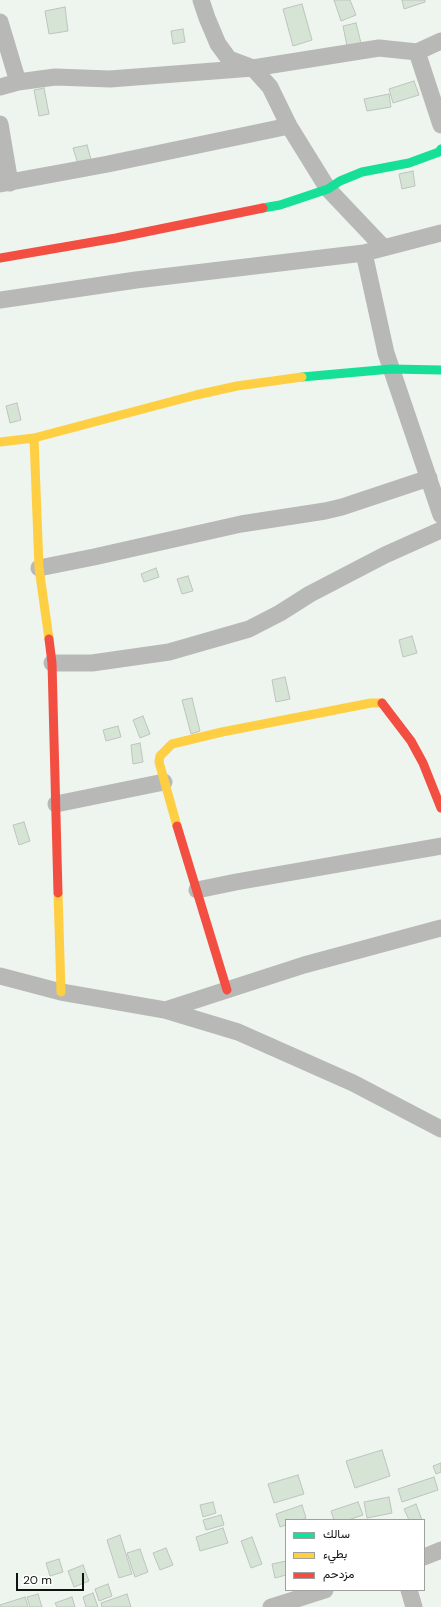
<!DOCTYPE html>
<html>
<head>
<meta charset="utf-8">
<style>
	body { margin:0 }
	#map { position:relative; width:441px; height:1607px; overflow:hidden; background:#eef4ee; font-family:"DM Sans",Vazirmatn,sans-serif }
	canvas { display:block }
	.legend { position:absolute; left:285px; top:1519px; width:140px; height:72px; box-sizing:border-box; background:#fff; border:1px solid #9fa19f; margin:0; padding:5px 7px; list-style:none; font-size:12px; color:#101410 }
	.legend li { display:flex; align-items:center; gap:8px; height:20px }
	.legend b { width:20px; border:1px solid #9fa19f }
	.scale { position:absolute; left:16px; top:1573px; width:68px; height:18px; box-sizing:border-box; border:2px solid #101410; border-top:0; padding-left:5px; font-size:12px; line-height:14px; white-space:nowrap; color:#101410; -webkit-text-stroke:3px #fff; paint-order:stroke }
</style>
</head>
<body>
<div id="map">
<canvas width="441" height="1607"></canvas>
<ul class="legend">
<li><b style="height:5px;background:#16e098"></b>سالك</li>
<li><b style="height:5px;background:#ffcf43"></b>بطيء</li>
<li><b style="height:5px;background:#f24e42"></b>مزدحم</li>
</ul>
<div class="scale">20 m</div>
</div>
<script>
const c = document.querySelector('canvas').getContext('2d');
c.lineJoin = 'round';
function paint(path, color) { c.fillStyle = color; c.fill(path, 'evenodd'); }
const poly = rows => new Path2D(rows.map(r => 'M' + r).join(''));
function strokePath(path, color, width, dash) { c.strokeStyle = color; c.lineWidth = width; c.lineCap = dash ? 'butt' : 'round'; c.setLineDash(dash || []); c.stroke(path); }
const building = poly([
	[334,0,350,0,356,15,341,21,334,0],
	[402,0,425,0,425,2,404,9,402,0],
	[302,4,312,40,293,46,283,9,302,4],
	[65,7,68,31,49,34,45,11,65,7],
	[356,23,361,43,347,46,343,26,356,23],
	[183,29,185,42,173,44,171,31,183,29],
	[414,81,419,95,393,103,389,89,414,81],
	[44,88,49,114,39,116,34,90,44,88],
	[389,94,391,107,367,111,364,99,389,94],
	[87,145,92,163,79,167,73,148,87,145],
	[413,171,415,186,402,189,399,174,413,171],
	[17,403,21,420,10,423,6,406,17,403],
	[156,568,159,577,144,582,141,574,156,568],
	[188,576,193,591,182,594,177,579,188,576],
	[412,636,417,653,403,657,399,640,412,636],
	[285,677,290,699,276,702,272,680,285,677],
	[192,698,200,731,191,734,182,700,192,698],
	[143,716,150,734,140,738,133,720,143,716],
	[118,726,121,737,106,741,103,730,118,726],
	[140,743,143,762,133,764,131,745,140,743],
	[24,822,30,841,19,845,13,825,24,822],
	[382,1450,390,1476,355,1488,346,1461,382,1450],
	[441,1463,441,1472,436,1474,433,1466,441,1463],
	[298,1475,304,1494,274,1503,268,1484,298,1475],
	[434,1477,438,1490,402,1502,398,1489,434,1477],
	[389,1497,392,1513,367,1518,364,1502,389,1497],
	[213,1502,216,1513,203,1517,200,1505,213,1502],
	[358,1502,363,1515,348,1520,334,1520,331,1511,358,1502],
	[416,1504,422,1520,409,1520,404,1509,416,1504],
	[302,1505,306,1518,301,1520,286,1520,286,1525,280,1527,276,1514,302,1505],
	[221,1515,224,1525,206,1530,203,1520,221,1515],
	[223,1528,228,1543,200,1551,196,1537,223,1528],
	[120,1535,132,1574,119,1578,107,1540,120,1535],
	[252,1537,262,1564,251,1568,241,1541,252,1537],
	[166,1548,173,1565,160,1570,153,1553,166,1548],
	[140,1549,148,1572,135,1577,127,1553,140,1549],
	[59,1559,63,1572,50,1576,46,1563,59,1559],
	[286,1561,286,1575,275,1578,272,1564,286,1561],
	[83,1565,89,1581,74,1587,68,1571,83,1565],
	[108,1584,112,1596,99,1601,95,1589,108,1584],
	[93,1593,98,1607,86,1607,83,1597,93,1593],
	[38,1594,42,1607,30,1607,27,1597,38,1594],
	[127,1594,131,1607,102,1607,101,1603,127,1594],
	[25,1597,28,1607,0,1607,0,1605,25,1597],
	[72,1597,75,1607,57,1607,55,1603,72,1597]
]);
paint(building, '#d5e4d5');
strokePath(building, '#bfc3bf', 1);
strokePath(poly([
	[201,0,207,18,218,44,229,59,253,68,270,87,289,126,328,189,383,247],
	[0,22,18,82],
	[417,52,441,125],
	[0,87,18,82,55,77,110,79,253,68,379,48,417,52,441,41],
	[0,124,10,183],
	[0,184,108,164,289,126],
	[364,253,386,353,441,515],
	[0,300,136,280,364,253,441,233],
	[39,568,94,557,241,524,325,511,342,507,429,478],
	[52,663,92,663,169,652,249,629,280,613,310,594,385,555,441,530],
	[56,804,164,782],
	[197,890,236,882,441,846],
	[0,976,61,992,165,1010,238,1032,353,1083,441,1129],
	[165,1010,304,965,441,928],
	[424,1557,441,1550],
	[409,1590,414,1607],
	[271,1607,325,1590]
]), '#b8b8b7', 17);
strokePath(poly([
	[263,208,280,205,328,189,340,181,362,172,409,163,439,152,441,149],
	[302,377,391,369,441,370]
]), '#16e098', 9);
strokePath(poly([
	[34,438,39,568,49,639],
	[0,442,34,438,196,395,237,386,302,377],
	[177,826,159,762,160,756,172,744,222,732,371,703,382,703],
	[58,893,61,992]
]), '#ffcf43', 9);
strokePath(poly([
	[0,258,116,238,263,208],
	[49,639,52,663,58,893],
	[382,703,411,741,423,763,441,808],
	[177,826,227,990]
]), '#f24e42', 9);
</script>
</body>
</html>
